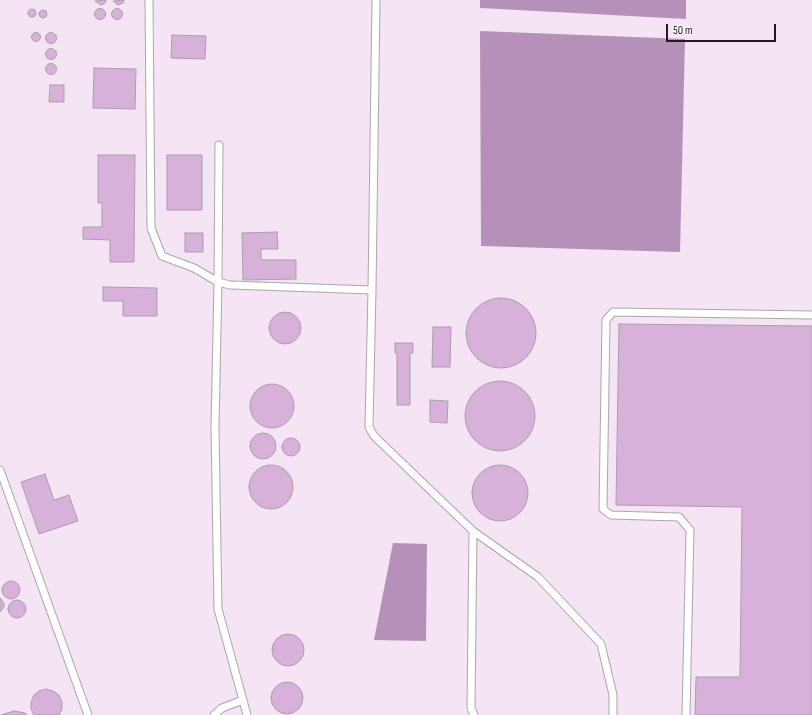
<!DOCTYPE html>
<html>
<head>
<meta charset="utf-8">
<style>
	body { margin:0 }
	#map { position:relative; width:812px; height:715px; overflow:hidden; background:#fef4ff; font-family:"Sofia Sans Condensed",sans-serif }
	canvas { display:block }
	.scale { position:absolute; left:666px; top:24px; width:110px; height:18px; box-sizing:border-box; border:2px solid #201c20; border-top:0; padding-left:5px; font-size:12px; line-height:14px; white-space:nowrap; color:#201c20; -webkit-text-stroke:3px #fef4ff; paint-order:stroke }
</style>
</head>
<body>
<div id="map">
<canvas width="812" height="715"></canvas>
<div class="scale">50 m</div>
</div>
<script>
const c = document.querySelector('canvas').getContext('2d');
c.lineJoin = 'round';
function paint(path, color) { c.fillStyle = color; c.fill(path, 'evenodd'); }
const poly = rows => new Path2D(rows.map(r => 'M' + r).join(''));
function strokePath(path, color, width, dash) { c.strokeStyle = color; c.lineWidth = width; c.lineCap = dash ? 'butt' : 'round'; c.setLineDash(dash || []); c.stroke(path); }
paint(poly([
	[0,0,812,0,812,715,0,715]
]), '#f4e4f4');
paint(poly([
	[480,0,686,0,686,19,480,8],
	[480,31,685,39,680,252,481,246],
	[393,543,427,544,426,641,374,640]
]), '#b591b7');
const building = poly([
	[106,0,105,3,101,5,95,1,106,0],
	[124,0,123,3,118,5,113,1,124,0],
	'94.5 14a5.5 5.5 0 1 1 11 0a5.5 5.5 0 1 1-11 0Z',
	'111.5 14a5.5 5.5 0 1 1 11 0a5.5 5.5 0 1 1-11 0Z',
	'28 13a4 4 0 1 1 8 0a4 4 0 1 1-8 0Z',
	'39 14a4 4 0 1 1 8 0a4 4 0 1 1-8 0Z',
	'31.5 37a4.5 4.5 0 1 1 9 0a4.5 4.5 0 1 1-9 0Z',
	'45.5 38a5.5 5.5 0 1 1 11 0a5.5 5.5 0 1 1-11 0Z',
	[172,35,206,36,205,59,171,58,172,35],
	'45.5 54a5.5 5.5 0 1 1 11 0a5.5 5.5 0 1 1-11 0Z',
	'45.5 69a5.5 5.5 0 1 1 11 0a5.5 5.5 0 1 1-11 0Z',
	[94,68,136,69,135,109,93,108,94,68],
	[50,85,64,85,64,102,49,102,50,85],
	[98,155,135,155,134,262,110,262,110,240,83,239,83,227,102,227,102,203,98,203,98,155],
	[167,155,202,155,202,210,167,210,167,155],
	[277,232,278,249,261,249,261,260,296,260,296,279,243,280,242,233,277,232],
	[185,233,203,233,203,252,185,252,185,233],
	[103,287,157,288,157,316,123,316,123,301,103,301,103,287],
	'466 333a35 35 0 1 1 70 0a35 35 0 1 1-70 0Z',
	'269 328a16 16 0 1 1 32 0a16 16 0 1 1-32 0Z',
	[619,324,812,326,812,715,695,715,696,677,740,677,742,507,616,505,619,324],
	[433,327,451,327,450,367,432,367,433,327],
	[395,343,413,343,413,353,410,353,410,405,397,405,397,353,395,353,395,343],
	'465 416a35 35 0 1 1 70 0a35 35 0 1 1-70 0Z',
	'250 406a22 22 0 1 1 44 0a22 22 0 1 1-44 0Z',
	[430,400,448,401,447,423,430,422,430,400],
	'250 446a13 13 0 1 1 26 0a13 13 0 1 1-26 0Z',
	'282 447a9 9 0 1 1 18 0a9 9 0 1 1-18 0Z',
	'472 493a28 28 0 1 1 56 0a28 28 0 1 1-56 0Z',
	'249 487a22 22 0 1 1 44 0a22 22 0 1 1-44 0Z',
	[45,474,54,500,69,495,78,521,39,534,21,482,45,474],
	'2 590a9 9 0 1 1 18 0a9 9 0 1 1-18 0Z',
	[0,598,4,603,4,607,0,612,0,598],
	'8 609a9 9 0 1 1 18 0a9 9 0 1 1-18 0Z',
	'272 650a16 16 0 1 1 32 0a16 16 0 1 1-32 0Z',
	'271 698a16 16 0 1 1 32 0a16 16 0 1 1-32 0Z',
	[46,689,53,691,59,695,62,702,62,709,59,715,34,715,31,709,31,702,34,695,39,691,46,689],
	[14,711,25,713,27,715,1,715,14,711]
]);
paint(building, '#d7b1d9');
strokePath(building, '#aaa0aa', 1);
const service = poly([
	[149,0,151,228,162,256,194,268,218,282,215,427,218,609,247,715],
	[219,145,218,282,230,285,372,290,369,427,374,436,473,531,471,708,474,715],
	[372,290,376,0],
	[0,470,88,715],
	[473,531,538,577,601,644,613,695,613,715],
	[214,715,222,708,243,700],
	[686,715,690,530,679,517,611,515,603,509,606,320,613,312,812,315]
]);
strokePath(service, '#aea4ae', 9);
strokePath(service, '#fff', 7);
</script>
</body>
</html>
